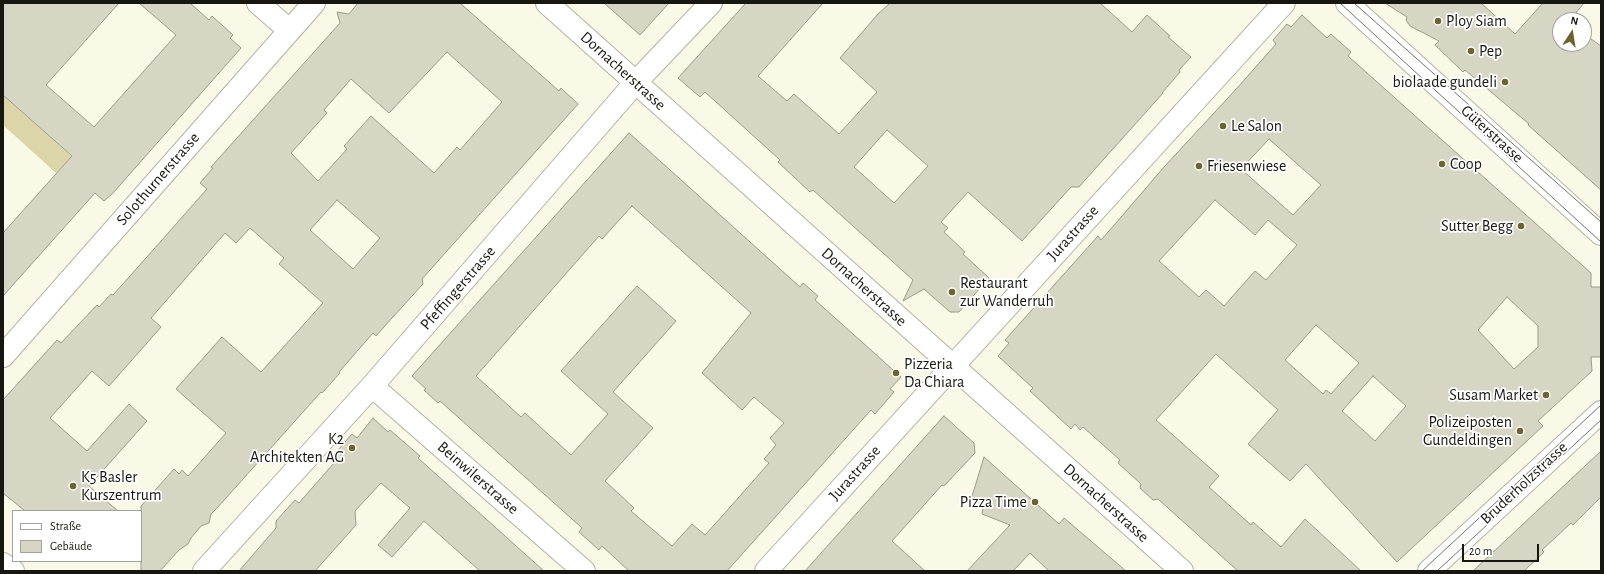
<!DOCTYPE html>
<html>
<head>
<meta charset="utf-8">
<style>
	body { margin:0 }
	#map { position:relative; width:1604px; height:574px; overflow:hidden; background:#faf8e7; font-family:"Alegreya Sans",sans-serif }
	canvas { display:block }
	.frame { position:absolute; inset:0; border:4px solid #171610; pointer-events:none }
	.legend { position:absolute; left:12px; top:510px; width:130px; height:52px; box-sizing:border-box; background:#fff; border:1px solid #a2a29f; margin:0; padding:5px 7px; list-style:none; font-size:12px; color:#171610 }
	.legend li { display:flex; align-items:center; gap:8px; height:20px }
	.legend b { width:20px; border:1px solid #a2a29f }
	.north { position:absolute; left:1552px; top:12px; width:40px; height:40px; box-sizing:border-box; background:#fff; border:1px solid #a2a29f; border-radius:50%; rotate:12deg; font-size:11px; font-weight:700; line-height:16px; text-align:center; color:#171610 }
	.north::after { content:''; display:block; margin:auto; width:14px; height:18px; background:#6b6330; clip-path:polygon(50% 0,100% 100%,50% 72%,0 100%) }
	.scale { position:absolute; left:1462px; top:544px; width:77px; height:18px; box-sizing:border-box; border:2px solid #171610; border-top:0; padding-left:5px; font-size:12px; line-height:14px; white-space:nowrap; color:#171610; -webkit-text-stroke:3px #fff; paint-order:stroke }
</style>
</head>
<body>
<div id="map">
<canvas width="1604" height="574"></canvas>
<div class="frame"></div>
<ul class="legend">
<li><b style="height:5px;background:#fff"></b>Straße</li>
<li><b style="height:11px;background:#d7d5c4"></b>Gebäude</li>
</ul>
<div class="north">N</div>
<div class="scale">20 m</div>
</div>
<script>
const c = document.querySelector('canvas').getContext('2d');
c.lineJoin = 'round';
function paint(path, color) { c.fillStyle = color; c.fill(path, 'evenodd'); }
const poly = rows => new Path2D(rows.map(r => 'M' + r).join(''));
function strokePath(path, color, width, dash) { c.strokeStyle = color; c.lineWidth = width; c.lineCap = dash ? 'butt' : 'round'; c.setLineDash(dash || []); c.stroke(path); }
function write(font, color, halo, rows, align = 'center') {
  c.font = font + ' "Alegreya Sans",sans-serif'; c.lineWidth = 3.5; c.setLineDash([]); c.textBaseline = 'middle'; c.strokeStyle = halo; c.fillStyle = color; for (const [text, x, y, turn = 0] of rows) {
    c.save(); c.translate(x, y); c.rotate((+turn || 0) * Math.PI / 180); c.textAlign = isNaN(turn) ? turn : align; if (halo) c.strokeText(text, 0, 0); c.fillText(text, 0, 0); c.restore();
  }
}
paint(poly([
	[3,95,78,162,66,163,56,173,3,125]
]), '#dbd5a9');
const building = poly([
	[3,3,119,3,46,85,94,127,176,35,139,3,190,3,209,20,212,16,233,35,230,38,241,48,113,193,104,201,95,193,3,296,3,233,72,156,3,95,3,3],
	[358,3,460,3,559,91,561,88,578,104,422,279,423,284,392,318,376,336,373,333,339,372,340,373,322,393,321,392,217,508,211,514,209,523,201,526,191,538,188,544,179,550,160,571,141,571,141,506,174,469,179,474,182,470,188,476,226,433,176,389,222,337,261,372,323,303,279,264,284,258,250,228,236,243,225,233,151,318,161,327,109,386,92,371,50,418,87,451,129,404,147,421,89,486,118,511,25,511,3,493,3,400,57,340,61,343,97,305,99,307,111,294,113,295,154,249,207,189,200,183,213,168,211,167,340,23,337,12,349,14,358,3],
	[447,52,502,102,460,150,457,147,434,173,371,116,344,146,347,149,318,181,291,153,327,113,324,110,351,79,389,113,447,52],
	[337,200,380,238,353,269,310,230,337,200],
	[604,3,669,3,640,35,604,3],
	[746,3,823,3,758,76,787,101,794,94,839,134,877,92,840,58,878,14,890,3,1100,3,1132,32,1147,15,1170,36,1168,37,1191,57,1179,70,1180,72,1162,93,1163,93,1086,179,1079,187,1071,187,1022,241,968,192,941,222,948,228,944,232,965,252,963,254,989,278,959,312,950,312,924,289,903,301,913,280,813,190,810,192,778,162,780,160,705,92,700,97,678,78,746,3],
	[887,130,928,166,894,203,854,167,887,130],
	[1385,3,1481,3,1515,34,1543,3,1584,3,1570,20,1560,20,1560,44,1584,44,1584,34,1601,46,1601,190,1528,125,1529,124,1465,70,1463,72,1435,45,1439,41,1410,26,1406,20,1407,17,1385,3],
	[1302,15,1327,38,1331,34,1351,52,1348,56,1591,273,1591,287,1601,287,1601,357,1591,357,1592,371,1538,421,1543,426,1397,562,1306,464,1290,481,1248,444,1278,410,1216,354,1156,420,1219,476,1209,487,1251,525,1253,522,1281,547,1305,519,1361,571,1238,571,1158,499,1153,500,1140,488,1141,484,1118,463,1120,460,1083,427,1080,430,1075,424,1071,429,1030,391,1033,388,998,356,1009,343,1005,340,1098,236,1101,240,1116,223,1164,167,1239,86,1276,44,1273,40,1287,24,1291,27,1302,15],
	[1269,139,1321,185,1293,215,1241,169,1269,139],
	[1215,200,1255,235,1268,220,1297,245,1266,280,1255,271,1224,306,1206,290,1199,297,1159,261,1215,200],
	[1507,297,1538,326,1538,347,1514,369,1478,330,1507,297],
	[1316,325,1359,363,1331,394,1326,390,1323,394,1285,360,1316,325],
	[1373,376,1406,406,1375,441,1342,411,1373,376],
	[629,133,800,287,803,283,818,296,815,300,901,377,890,389,894,392,875,414,871,410,727,571,629,571,602,546,599,550,579,532,582,528,440,401,438,403,424,390,426,389,412,376,629,133],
	[632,206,751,313,702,373,742,410,754,397,784,423,770,438,776,445,764,459,769,463,724,514,705,535,692,524,672,546,631,511,634,508,605,481,653,428,613,392,676,321,637,286,561,371,608,414,571,455,525,413,521,417,476,376,599,236,602,239,632,206],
	[944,416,974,443,975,453,944,486,942,485,892,541,925,571,805,571,944,416],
	[373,418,388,432,390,430,420,456,418,458,544,571,480,571,424,521,392,557,378,545,410,508,381,483,355,511,356,525,315,571,239,571,276,528,276,521,295,500,299,503,334,463,330,459,352,434,357,438,373,418],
	[1601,451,1601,497,1573,525,1571,523,1542,550,1544,552,1524,571,1473,571,1601,451],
	[984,457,1059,524,1064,518,1126,571,1049,571,1030,553,1013,571,967,571,1010,525,982,514,983,508,970,503,984,457]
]);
paint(building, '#d7d5c4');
strokePath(building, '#9c9a8a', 1);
const minor = poly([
	[258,3,289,30],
	[1347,3,1601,234],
	[3,356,314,3],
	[372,386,584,571],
	[204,571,372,386,636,82,711,3],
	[766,571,1284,3],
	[1429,571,1601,412]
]);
const secondary = poly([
	[547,3,1182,571],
	[3,564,13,571]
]);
strokePath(minor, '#b4b2a1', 24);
strokePath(secondary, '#b4b2a1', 24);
strokePath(minor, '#fff', 22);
strokePath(secondary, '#fff', 22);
strokePath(poly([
	[1340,3,1601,242],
	[1354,3,1601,222],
	[1422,571,1601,405],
	[1437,571,1601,420]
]), '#757369', 1);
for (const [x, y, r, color] of [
	[1438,21,4,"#6b6330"],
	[1471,51,4,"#6b6330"],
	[1505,82,4,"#6b6330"],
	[1223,126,4,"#6b6330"],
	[1442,164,4,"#6b6330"],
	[1199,166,4,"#6b6330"],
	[1521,226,4,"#6b6330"],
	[952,292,4,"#6b6330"],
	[896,373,4,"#6b6330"],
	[1546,395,4,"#6b6330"],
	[1520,431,4,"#6b6330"],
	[352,448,4,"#6b6330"],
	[73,486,4,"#6b6330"],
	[1035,502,4,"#6b6330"]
]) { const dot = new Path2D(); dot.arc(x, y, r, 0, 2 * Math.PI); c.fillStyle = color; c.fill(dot); strokePath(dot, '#fff', 1.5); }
write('16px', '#171610', '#fff', [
	["Ploy Siam",1446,21],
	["Pep",1479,51],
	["biolaade gundeli",1497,82,"right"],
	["Le Salon",1231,126],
	["Coop",1450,164],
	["Friesenwiese",1207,166],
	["Sutter Begg",1513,226,"right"],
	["Restaurant",960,283],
	["zur Wanderruh",960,301],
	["Pizzeria",904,364],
	["Da Chiara",904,382],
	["Susam Market",1538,395,"right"],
	["Polizeiposten",1512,422,"right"],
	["Gundeldingen",1512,440,"right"],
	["K2",344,439,"right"],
	["Architekten AG",344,457,"right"],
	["K5 Basler",81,477],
	["Kurszentrum",81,495],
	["Pizza Time",1027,502,"right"]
], 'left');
write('16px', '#171610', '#fff', [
	["Dornacherstrasse",623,71,42],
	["Güterstrasse",1492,134,42],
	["Solothurnerstrasse",158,179,-49],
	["Jurastrasse",1073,233,-48],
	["Dornacherstrasse",864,287,42],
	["Pfeffingerstrasse",458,288,-49],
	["Jurastrasse",855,473,-48],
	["Beinwilerstrasse",478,478,41],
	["Bruderholzstrasse",1524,483,-43],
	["Dornacherstrasse",1106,503,42]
]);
</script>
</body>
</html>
